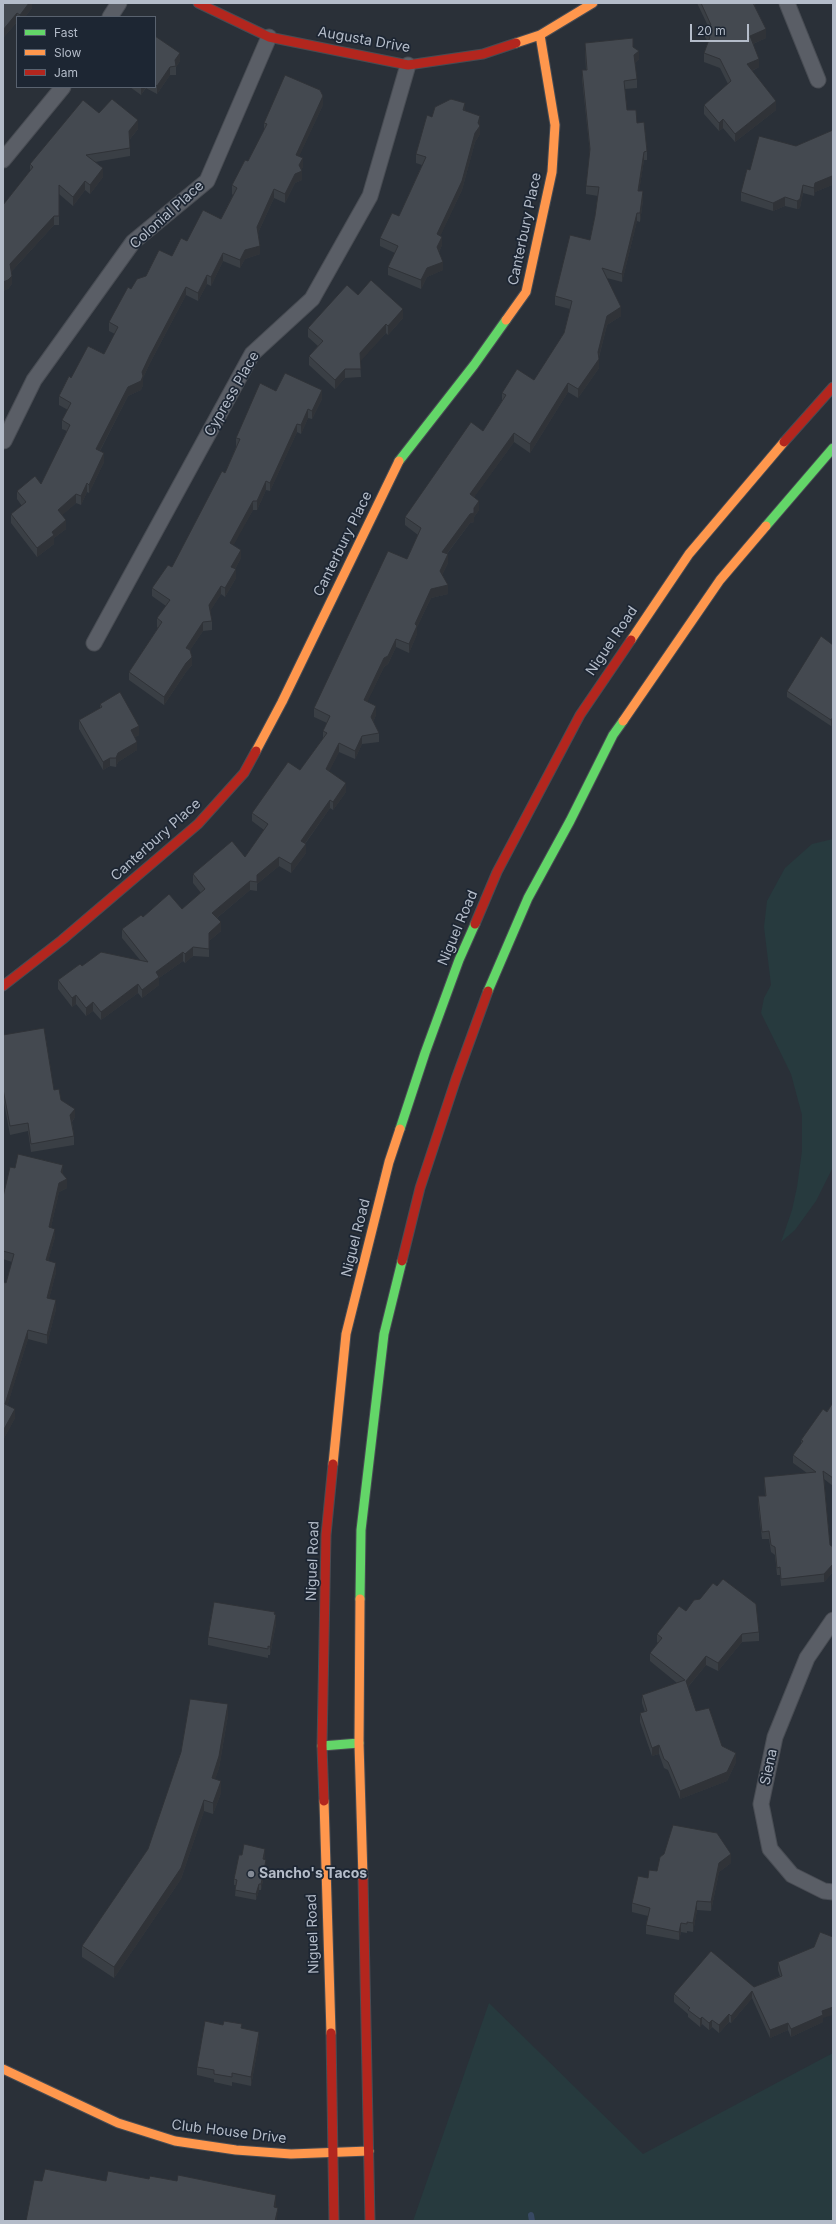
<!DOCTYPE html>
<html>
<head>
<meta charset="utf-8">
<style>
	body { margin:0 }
	#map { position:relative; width:836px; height:2224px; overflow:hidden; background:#2a3038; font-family:Inter,sans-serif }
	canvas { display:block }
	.frame { position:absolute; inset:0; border:4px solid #b4bcc9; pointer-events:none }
	.legend { position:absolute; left:16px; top:16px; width:140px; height:72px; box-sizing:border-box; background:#1d2633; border:1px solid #59626f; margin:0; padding:5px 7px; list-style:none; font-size:12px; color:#b4bcc9 }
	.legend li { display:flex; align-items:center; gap:8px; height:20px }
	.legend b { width:20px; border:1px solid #59626f }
	.scale { position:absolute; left:690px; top:24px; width:59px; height:18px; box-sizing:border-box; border:2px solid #b4bcc9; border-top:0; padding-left:5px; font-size:12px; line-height:14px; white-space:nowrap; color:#b4bcc9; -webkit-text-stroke:3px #1d2633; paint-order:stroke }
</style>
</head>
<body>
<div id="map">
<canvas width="836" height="2224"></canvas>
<div class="frame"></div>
<ul class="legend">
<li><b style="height:5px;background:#63d668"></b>Fast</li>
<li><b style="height:5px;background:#ff974d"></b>Slow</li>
<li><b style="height:5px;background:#b3261e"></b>Jam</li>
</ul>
<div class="scale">20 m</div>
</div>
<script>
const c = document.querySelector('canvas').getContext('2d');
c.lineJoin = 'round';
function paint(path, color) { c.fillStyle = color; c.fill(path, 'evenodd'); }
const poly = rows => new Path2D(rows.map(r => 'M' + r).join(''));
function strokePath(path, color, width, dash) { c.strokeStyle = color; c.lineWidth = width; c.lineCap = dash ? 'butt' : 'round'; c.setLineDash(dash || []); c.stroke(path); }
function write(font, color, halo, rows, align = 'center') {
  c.font = font + ' Inter,sans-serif'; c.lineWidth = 3.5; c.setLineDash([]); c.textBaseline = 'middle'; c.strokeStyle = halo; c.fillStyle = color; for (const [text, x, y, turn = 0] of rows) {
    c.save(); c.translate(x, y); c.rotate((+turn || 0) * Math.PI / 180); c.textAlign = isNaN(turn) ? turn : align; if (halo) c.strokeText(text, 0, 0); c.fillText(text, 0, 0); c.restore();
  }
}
paint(poly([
	[833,839,833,1167,816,1201,795,1230,781,1242,792,1210,797,1187,802,1151,802,1115,791,1074,761,1013,764,998,771,985,764,927,767,901,785,868,812,844],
	[489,2003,643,2154,833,2053,833,2221,413,2221]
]), '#273a3e');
strokePath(poly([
	[531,2215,532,2221]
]), '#384963', 6);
const street = poly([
	[787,3,818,80],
	[110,17,119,3],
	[3,160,63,87],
	[4,441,34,380,133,242,207,181,269,37],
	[94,643,252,354,312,299,370,196,408,65],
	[833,1620,807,1658,775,1737,761,1804,770,1849,792,1875,824,1891,833,1892]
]);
const fast = poly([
	[399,461,474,365,506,320],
	[766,526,833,448],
	[488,991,528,898,570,821,613,735,623,721],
	[400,1129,425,1053,459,960,475,924],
	[360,1599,361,1530,384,1334,402,1261],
	[322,1746,359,1743]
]);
const slow = poly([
	[516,43,540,35,593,3],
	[506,320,526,292,552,172,555,125,540,35],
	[631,640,689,554,784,442],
	[623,721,720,580,766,526],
	[256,751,282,702,399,461],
	[333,1464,346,1334,389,1162,400,1129],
	[360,1599,359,1743,363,1878],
	[324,1801,331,2033],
	[3,2069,118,2123,175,2141,236,2150,291,2154,369,2151]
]);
const jam = poly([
	[198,3,269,37,408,65,483,54,516,43],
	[784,442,833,387],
	[475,924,497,872,580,715,631,640],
	[3,986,62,940,198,824,244,773,256,751],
	[402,1261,420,1188,456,1079,488,991],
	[324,1801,322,1746,326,1535,333,1464],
	[363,1878,370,2221],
	[331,2033,334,2221]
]);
strokePath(street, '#484c53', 17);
strokePath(fast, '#484c53', 11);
strokePath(slow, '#484c53', 11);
strokePath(jam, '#484c53', 11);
strokePath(street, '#5a5e66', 15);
strokePath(fast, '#63d668', 9);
strokePath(slow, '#ff974d', 9);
strokePath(jam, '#b3261e', 9);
paint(poly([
	[3,3,32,3,32,8,25,17,17,17,17,22,3,38],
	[697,3,758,3,754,5,766,38,753,44,759,67,752,71,776,110,735,142,723,128,719,131,704,114,704,105,728,84,720,68,704,62,704,53,708,42,705,37,705,28,708,26],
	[155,36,180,61,176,67,176,75,170,75,157,94,146,88,141,95,130,87,155,87],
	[585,43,633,47,639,59,635,63,637,79,637,88,625,89,627,110,637,123,647,151,647,160,644,160,639,191,643,200,640,222,637,221,622,282,607,278,621,316,607,325,599,357,599,368,578,398,568,392,530,453,514,442,474,497,479,510,474,517,474,522,470,523,447,554,448,563,442,575,448,594,431,598,417,627,417,634,409,653,396,647,388,664,384,667,367,702,376,715,373,722,379,733,379,742,362,744,355,759,339,752,329,771,346,792,333,810,330,808,305,844,306,853,291,873,279,866,257,884,257,891,250,890,217,918,221,931,209,941,209,957,193,956,185,963,183,961,159,978,159,985,142,998,138,993,101,1020,93,1011,86,1016,76,1004,72,1007,58,989,58,980,82,966,140,960,122,938,122,929,143,917,182,909,201,893,193,883,193,874,245,857,264,830,252,821,252,813,300,770,323,739,323,731,327,723,314,717,314,708,407,559,418,535,405,525,405,517,483,431,502,401,502,393,534,380,564,333,570,309,555,305,555,296,590,240,595,216,598,196,586,194,586,186,590,153,582,79,582,70,586,70,585,51],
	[323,105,299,156,303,167,301,170,302,180,295,183,285,203,274,198,258,233,260,254,245,259,240,268,223,261,211,286,207,284,198,301,186,295,150,363,143,378,143,385,141,390,128,396,100,451,104,462,89,493,87,492,81,505,76,503,62,515,66,529,54,538,54,544,37,557,11,523,11,514,22,506,17,499,17,491,41,484,67,431,62,429,62,420,68,410,59,405,59,396,71,378,104,354,115,334,109,331,109,322,131,289,146,276,172,256,187,241,221,219,233,195,232,194,232,185,248,161,264,131,264,123],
	[465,111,480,124,480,134,475,142,462,190,440,236,442,245,439,252,443,270,427,277,421,289,388,275,388,267,395,253,380,246,380,238,399,216,422,165,416,163,416,154,432,117],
	[99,113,138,129,130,139,130,156,95,162,103,177,90,194,85,190,73,206,59,194,59,225,54,225,11,272,12,284,8,289,3,291,3,205,30,171,30,164],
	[833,130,833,186,832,185,815,192,814,196,803,193,800,208,797,209,785,206,773,211,741,201,741,192,750,170,796,146],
	[358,295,403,318,388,335,386,333,360,361,361,377,345,378,335,389,309,365,309,356,318,346,308,337,308,328],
	[276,391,322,399,312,419,308,418,301,434,297,432,270,491,266,490,257,510,253,510,233,545,241,558,235,569,236,578,225,597,221,594,210,611,212,621,212,630,203,631,190,650,192,665,186,672,164,705,129,680,129,672,158,628,157,627,157,618,166,606,152,596,152,588,172,567,225,473,236,447,236,438],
	[833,645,833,723,831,726,787,697,787,691],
	[100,704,139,735,135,737,137,750,118,762,116,767,110,766,103,770,79,729,79,720,100,708],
	[3,1035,54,1090,61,1100,75,1117,72,1122,74,1136,74,1145,31,1152,28,1131,10,1135,3,1097],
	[15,1168,63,1174,67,1188,59,1192,51,1227,55,1237,48,1261,56,1272,49,1299,56,1309,47,1344,28,1339,7,1406,15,1418,3,1440,3,1286,6,1283,12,1262,3,1259,3,1197],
	[833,1404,833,1486,824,1479,830,1545,833,1547,833,1572,824,1582,781,1586,780,1575,777,1575,775,1555,771,1552,769,1539,762,1539,758,1504,758,1496,765,1496,764,1477,807,1473,793,1463,793,1455,801,1444,801,1440],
	[686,1611,759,1632,759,1641,742,1642,718,1671,706,1665,688,1687,696,1711,722,1746,736,1762,727,1781,680,1799,668,1770,664,1768,659,1754,652,1756,640,1722,640,1713,645,1712,642,1703,642,1695,677,1683,650,1661,650,1653,658,1643,657,1642,657,1634],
	[275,1615,276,1624,270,1655,268,1655,268,1658,208,1645,208,1637],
	[228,1715,219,1768,215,1779,221,1793,213,1814,204,1811,181,1879,114,1978,82,1957,82,1946,148,1849],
	[242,1855,265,1855,264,1860,266,1866,261,1890,259,1890,256,1900,235,1896,236,1885,234,1885,234,1879],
	[731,1863,719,1872,711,1911,697,1910,693,1932,687,1931,687,1933,681,1932,679,1940,646,1934,646,1925,648,1916,632,1912,632,1903,648,1878,657,1871],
	[778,1962,823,2018,823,2022,791,2037,788,2030,770,2038,752,1998,731,2023,729,2022,719,2033,712,2027,709,2030,702,2024,700,2027,688,2017,688,2014,674,2002,674,1994,754,1987,780,1976,778,1970],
	[242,2029,259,2041,251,2086,232,2082,232,2086,214,2082,214,2079,197,2075,197,2067]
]), '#3a3f45');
paint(poly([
	[29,3,32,3,32,8,25,17,20,17,20,15],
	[17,13,17,22,3,38,3,30],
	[766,29,766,38,750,45,750,36],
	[639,51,639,59,634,64,634,55],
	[180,53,180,61,176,67,175,60],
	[759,59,759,67,747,73,747,64],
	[170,67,170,75,157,94,157,86],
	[141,87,146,87,141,95],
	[323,96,323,105,296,163,296,155],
	[776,101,776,110,735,142,735,134],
	[465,103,465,111,463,110],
	[480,116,480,134,475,142,462,190,437,243,437,234,478,123],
	[723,119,723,128,719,131,719,123],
	[138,120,138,129,129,140,129,131],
	[644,152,644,160,638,199,638,191],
	[303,158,303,167,300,172,302,171,302,180,295,183,285,203,285,194],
	[103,168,103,177,90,194,90,185],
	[832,176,832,185,815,192,814,196,814,188,815,183],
	[85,181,85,190,73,206,73,197],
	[803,185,803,193,800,208,797,209,797,201],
	[274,189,274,198,257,235,257,227],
	[643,191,643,200,640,222,640,213],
	[785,197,785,206,773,211,773,203],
	[637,213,637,221,622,282,622,274],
	[54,216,54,225,10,273,10,264],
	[442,237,442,245,437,256,437,247],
	[260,246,260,254,245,259,240,268,240,260,245,250],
	[223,253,223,261,211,286,211,277],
	[443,262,443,270,427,277,421,289,421,280,427,268],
	[207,275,207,284,198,301,198,293],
	[12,276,12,284,8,289,3,291,3,282],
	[186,287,186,295,150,363,143,378,143,385,141,390,128,396,96,458,96,449,128,387,150,355],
	[621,307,621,316,607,325,598,360,598,352,607,316],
	[403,309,403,318,388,335,388,326],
	[386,324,386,333,360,362,360,353],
	[599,359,599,368,578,398,578,389],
	[345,369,345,378,335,389,335,380],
	[568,383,568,392,530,453,530,444],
	[322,390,322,399,312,419,312,411],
	[308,409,308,418,301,434,301,425],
	[297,424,297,432,270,491,270,483],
	[514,433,514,442,470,503,470,494],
	[104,453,104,462,89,493,89,485],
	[266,481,266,490,257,510,257,501],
	[87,483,87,492,81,505,81,496],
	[76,494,76,503,58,519,58,510],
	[253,501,253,510,230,552,230,543],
	[479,501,479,510,474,517,474,508],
	[474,513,474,522,470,523,442,560,442,552,470,514],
	[66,520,66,529,54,538,54,544,37,557,37,548,52,532],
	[241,550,241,558,231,576,231,567],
	[448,554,448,563,440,579,440,571],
	[236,569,236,578,225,597,225,588],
	[448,585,448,594,431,598,417,627,417,634,409,653,409,644,415,624,431,589],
	[221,586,221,594,209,613,209,605],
	[203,622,203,631,186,656,186,648],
	[396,639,396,647,388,664,384,667,364,709,364,700,384,658],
	[192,657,192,665,186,672,164,705,164,697,186,663],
	[376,706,376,715,371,726,371,717],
	[833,717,833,723,831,726,831,720],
	[139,726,139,735,131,739,131,730],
	[362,736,362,744,355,759,355,751],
	[137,742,137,750,118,762,116,767,116,758,118,753],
	[339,743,339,752,326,778,326,769],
	[110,758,110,766,103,770,103,762],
	[346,783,346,792,333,810,333,802],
	[330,800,330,808,301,849,301,841],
	[306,844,306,853,291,873,291,864],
	[279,857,279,866,257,884,257,875],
	[250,881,250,890,212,922,212,913],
	[221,922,221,931,209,941,209,933],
	[193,947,193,956,185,963,185,954],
	[183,952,183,961,159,978,159,985,142,998,142,990,156,972],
	[138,984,138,993,101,1020,101,1012],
	[76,995,76,1004,72,1007,72,998],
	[93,1002,93,1011,86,1016,86,1008],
	[75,1109,75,1117,70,1124,70,1115],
	[63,1165,63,1174,61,1181,61,1172],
	[67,1179,67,1188,59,1192,49,1236,49,1227,59,1183],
	[55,1229,55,1237,46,1269,46,1260],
	[56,1263,56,1272,47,1307,47,1298],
	[56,1300,56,1309,47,1344,47,1335],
	[28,1330,28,1339,5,1413,5,1404],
	[15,1409,15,1418,3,1440,3,1431],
	[833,1564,833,1572,824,1582,824,1574],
	[276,1615,276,1624,270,1655,270,1647],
	[742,1634,742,1642,718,1671,718,1663],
	[706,1656,706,1665,686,1689,686,1681],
	[228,1704,228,1715,219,1768,212,1789,212,1778],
	[659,1745,659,1754,652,1756,652,1748],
	[736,1753,736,1762,727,1781,680,1799,680,1791],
	[221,1781,221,1793,213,1814,213,1803],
	[204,1800,204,1811,181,1879,114,1978,114,1967],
	[265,1849,265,1855,263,1865,263,1859],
	[731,1854,731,1863,719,1872,711,1911,711,1902,719,1863],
	[266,1860,266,1866,261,1890,261,1884],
	[259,1884,259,1890,256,1900,256,1894],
	[697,1901,697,1910,693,1932,693,1923],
	[681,1923,681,1932,679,1940,679,1932],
	[752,1991,752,1998,731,2023,731,2016],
	[833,2007,833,2015,823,2018,823,2022,791,2037,791,2029,822,2011],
	[729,2014,729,2022,719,2033,719,2025],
	[702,2017,702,2024,700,2027,700,2019],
	[712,2020,712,2027,709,2030,709,2023],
	[788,2023,788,2030,770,2038,770,2030],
	[259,2032,259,2041,251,2086,251,2077],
	[276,2195,276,2207,274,2218,274,2207],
	[278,2208,277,2221,275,2221]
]), '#303338');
const building = poly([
	[3,3,29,3,20,15,17,13,3,30,3,3],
	[701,3,753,3,766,29,750,36,759,59,747,64,776,101,735,134,723,119,719,123,704,105,731,81,720,59,704,53,710,37,705,28,711,25,701,3],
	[155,36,180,53,175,60,176,66,170,67,157,86,155,85,155,36],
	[633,38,633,47,639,51,634,55,637,79,624,81,627,110,636,110,637,123,644,122,647,151,644,152,638,191,643,191,640,213,637,213,622,274,602,268,621,307,607,316,598,352,599,359,578,389,568,383,530,444,514,433,470,494,479,501,474,508,474,513,470,514,442,552,448,554,440,571,448,585,431,589,415,624,417,626,409,644,396,639,388,656,384,658,364,700,376,706,371,717,379,733,362,736,355,751,339,743,326,769,346,783,333,802,330,800,301,841,306,844,291,864,279,857,257,875,257,882,250,881,212,913,221,922,209,933,209,949,193,947,185,954,183,952,156,972,159,977,142,990,138,984,101,1012,93,1002,86,1008,76,995,72,998,58,980,80,964,82,966,101,952,148,962,122,929,141,915,143,917,169,894,182,909,205,889,193,874,232,841,245,857,268,824,252,813,288,762,300,770,327,733,323,731,330,716,314,708,388,551,407,559,421,528,405,517,471,422,483,431,506,395,502,393,517,369,534,380,564,333,572,301,555,296,570,235,590,240,595,216,599,187,586,186,590,149,582,70,587,70,585,43,633,38],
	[285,75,320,90,323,96,296,155,303,158,299,165,302,171,295,174,285,194,274,189,257,227,260,246,245,250,240,260,223,253,211,277,207,275,198,293,186,287,150,355,142,372,143,376,141,381,128,387,96,449,104,453,89,485,87,483,81,496,76,494,58,510,66,520,52,532,54,535,37,548,11,514,26,502,17,491,35,476,41,484,70,425,62,420,71,403,59,396,69,376,71,378,88,346,104,354,118,327,109,322,128,287,131,289,137,279,146,276,159,250,172,256,181,238,187,241,203,210,221,219,237,188,232,185,245,160,248,161,267,124,264,123,285,75],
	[112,99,138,120,129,131,130,148,86,155,103,168,90,185,85,181,73,197,59,185,59,216,54,216,10,264,12,276,8,280,3,282,3,205,33,167,30,164,83,100,99,113,112,99],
	[451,99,465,103,463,110,480,116,478,123,480,126,475,133,462,181,437,234,442,237,437,247,443,262,427,268,421,280,388,267,398,246,380,238,392,213,399,216,426,157,416,154,427,115,432,117,435,107,451,99],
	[833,130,833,177,832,176,815,183,814,188,803,185,800,199,797,201,785,197,773,203,741,192,747,169,750,170,759,136,796,146,833,130],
	[371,280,403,309,388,326,386,324,360,353,361,369,345,369,335,380,309,356,323,341,308,328,347,285,358,295,371,280],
	[285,373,322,390,312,411,308,409,301,425,297,424,270,483,266,481,257,501,253,501,230,543,241,550,231,567,236,569,225,588,221,586,209,605,212,621,203,622,186,648,190,650,192,657,186,663,164,697,129,672,162,622,157,618,170,600,152,588,168,565,172,567,222,471,225,473,240,439,236,438,260,383,276,391,285,373],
	[821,636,833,645,833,717,831,720,787,691,821,636],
	[120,692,139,726,131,730,137,742,118,753,116,758,110,758,103,762,79,720,102,707,100,704,120,692],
	[44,1028,54,1090,59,1089,61,1100,75,1109,70,1115,74,1136,31,1144,28,1123,10,1126,3,1089,3,1035,44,1028],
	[18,1154,63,1165,61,1172,67,1179,59,1183,49,1227,55,1229,46,1260,56,1263,47,1298,56,1300,47,1335,28,1330,5,1404,15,1409,3,1431,3,1286,4,1282,6,1283,14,1254,3,1251,3,1197,10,1167,15,1168,18,1154],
	[832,1404,833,1404,833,1478,823,1471,830,1545,833,1547,833,1564,824,1574,781,1579,780,1567,777,1568,775,1547,771,1545,769,1531,762,1532,758,1496,766,1496,764,1477,816,1472,793,1455,803,1441,801,1440,823,1409,827,1412,832,1404],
	[723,1579,756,1604,759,1632,742,1634,718,1663,706,1656,686,1681,696,1711,709,1708,722,1746,736,1753,727,1772,680,1791,668,1762,664,1759,659,1745,652,1748,640,1713,647,1711,642,1695,685,1680,650,1653,662,1638,657,1634,679,1606,686,1611,694,1600,700,1599,713,1583,717,1586,723,1579],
	[214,1602,275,1612,274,1614,276,1615,270,1647,268,1646,268,1649,208,1637,214,1602],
	[190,1699,228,1704,219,1756,212,1778,221,1781,213,1803,204,1800,181,1868,114,1967,82,1946,148,1849,181,1752,190,1699],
	[673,1825,717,1833,731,1854,719,1863,711,1902,697,1901,693,1923,687,1922,687,1924,681,1923,679,1932,646,1925,650,1908,632,1903,638,1876,648,1878,649,1870,657,1871,660,1857,664,1854,673,1825],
	[244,1844,265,1849,263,1859,266,1860,261,1884,259,1884,256,1894,235,1890,237,1880,234,1879,239,1855,242,1855,244,1844],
	[820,1932,833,1937,833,2007,822,2011,823,2015,791,2029,788,2023,770,2030,752,1991,731,2016,729,2014,719,2025,712,2020,709,2023,702,2017,700,2019,688,2010,690,2008,674,1994,711,1951,754,1987,782,1976,778,1962,814,1947,820,1932],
	[205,2021,223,2025,224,2021,242,2024,241,2028,259,2032,251,2077,232,2073,232,2077,214,2074,214,2070,197,2067,205,2021],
	[45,2169,106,2181,108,2171,149,2179,150,2176,177,2181,178,2175,276,2195,274,2207,278,2208,275,2221,26,2221,34,2180,42,2181,45,2169]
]);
paint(building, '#444950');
strokePath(building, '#303338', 1);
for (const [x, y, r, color] of [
	[251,1874,4,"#848b96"]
]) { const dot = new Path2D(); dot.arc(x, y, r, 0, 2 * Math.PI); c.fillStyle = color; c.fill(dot); strokePath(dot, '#1d2633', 1.5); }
write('14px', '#b4bcc9', '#1d2633', [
	["Augusta Drive",364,40,10],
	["Colonial Place",167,215,-42],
	["Canterbury Place",525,229,-78],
	["Cypress Place",232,394,-60],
	["Canterbury Place",343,544,-64],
	["Niguel Road",612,641,-56],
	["Canterbury Place",156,840,-42],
	["Niguel Road",458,928,-67],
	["Niguel Road",356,1238,-76],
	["Niguel Road",313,1561,-88],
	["Siena",769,1767,-78],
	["Niguel Road",313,1934,-92],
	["Club House Drive",229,2132,7]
]);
write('bold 14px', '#b4bcc9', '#1d2633', [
	["Sancho's Tacos",259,1874]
], 'left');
</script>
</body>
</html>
